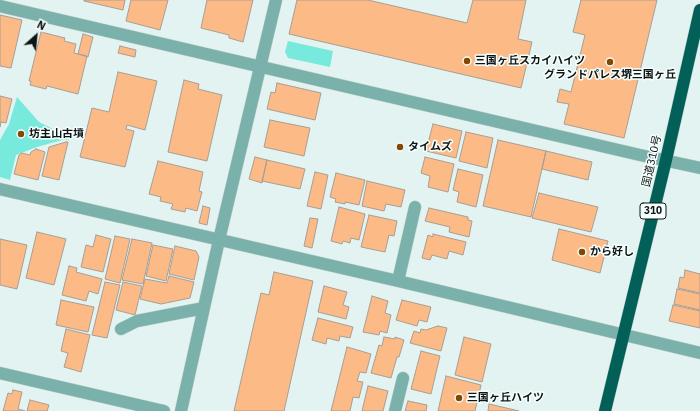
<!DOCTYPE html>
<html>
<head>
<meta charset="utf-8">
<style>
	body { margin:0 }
	#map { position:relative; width:700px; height:411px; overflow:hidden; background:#e3f3f1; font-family:"IBM Plex Sans",sans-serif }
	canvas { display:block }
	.north { position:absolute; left:16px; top:16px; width:40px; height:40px; -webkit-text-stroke:3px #f5fffe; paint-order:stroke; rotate:27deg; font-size:11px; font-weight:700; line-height:16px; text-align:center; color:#0f1414 }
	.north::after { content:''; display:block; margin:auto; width:14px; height:18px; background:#0f1414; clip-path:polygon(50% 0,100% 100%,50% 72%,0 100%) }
</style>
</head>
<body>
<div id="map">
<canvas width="700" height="411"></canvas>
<div class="north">N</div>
</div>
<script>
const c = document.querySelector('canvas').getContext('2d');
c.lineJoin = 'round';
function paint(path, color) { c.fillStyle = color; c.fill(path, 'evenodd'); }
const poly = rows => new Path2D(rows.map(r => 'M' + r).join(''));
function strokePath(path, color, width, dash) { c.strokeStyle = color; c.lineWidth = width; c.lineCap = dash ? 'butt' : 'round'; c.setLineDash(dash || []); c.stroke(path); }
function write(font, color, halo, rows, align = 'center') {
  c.font = font + ' "IBM Plex Sans","Noto Sans JP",sans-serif'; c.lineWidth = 3; c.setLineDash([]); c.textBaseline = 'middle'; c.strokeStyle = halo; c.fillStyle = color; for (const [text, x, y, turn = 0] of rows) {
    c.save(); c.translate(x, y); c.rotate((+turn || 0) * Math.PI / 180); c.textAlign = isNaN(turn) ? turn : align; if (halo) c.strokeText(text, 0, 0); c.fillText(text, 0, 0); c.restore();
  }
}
paint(poly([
	[288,41,333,51,330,67,288,58,285,52],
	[17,97,39,122,73,139,62,140,37,147,16,155,10,180,0,177,0,140,9,124]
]), '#78e9dd');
const building = poly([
	[84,0,125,0,123,10,84,1,84,0],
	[131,0,168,0,160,30,126,21,131,0],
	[207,0,253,0,243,42,229,38,229,35,201,28,207,0],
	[297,0,368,0,467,23,473,0,526,0,518,39,532,42,521,88,289,34,297,0],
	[581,0,657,0,624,138,564,124,569,104,557,102,560,89,571,92,585,35,573,32,581,0],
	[0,15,22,20,11,68,0,66,0,15],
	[41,32,65,38,64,41,76,44,74,53,87,56,78,94,47,86,46,89,30,85,31,81,29,81,41,32],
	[83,34,93,37,88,57,78,54,83,34],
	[120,46,136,50,135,57,118,53,120,46],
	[118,72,157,81,145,130,127,125,126,129,134,131,125,167,80,157,92,108,109,112,118,72],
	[184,80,199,84,198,89,222,95,207,161,168,152,184,80],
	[277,83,321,93,315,120,267,109,271,92,275,93,277,83],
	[0,96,12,99,6,123,1,122,0,127,0,96],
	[270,120,310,128,304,156,264,147,270,120],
	[433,124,462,131,456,158,426,151,433,124],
	[466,132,493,138,487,168,459,161,466,132],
	[498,140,546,151,531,217,483,206,498,140],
	[66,142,68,142,59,180,42,176,49,147,66,142],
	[36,149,45,152,38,180,14,174,19,155,22,153,30,155,31,152,36,149],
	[546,151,592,162,588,180,542,169,546,151],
	[255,157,267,160,262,183,249,179,255,157],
	[425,157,454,164,448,192,428,187,430,176,421,173,425,157],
	[267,160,305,169,300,189,262,181,267,160],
	[158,161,203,172,199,191,202,192,197,211,186,208,185,212,171,209,173,204,160,201,161,197,149,194,158,161],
	[458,169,483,175,476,207,457,202,459,192,453,190,458,169],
	[315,172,328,175,321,209,307,206,315,172],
	[336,173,365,180,359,205,345,202,345,204,335,202,336,199,330,197,336,173],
	[367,181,405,190,401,207,386,204,384,211,362,206,367,181],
	[539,193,598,207,591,232,532,218,539,193],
	[203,206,210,208,207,225,199,223,203,206],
	[339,207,365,214,359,240,351,238,350,243,343,241,342,244,331,241,339,207],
	[429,208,468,217,468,220,472,221,469,237,449,232,450,227,425,221,429,208],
	[369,215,397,221,394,236,389,235,385,252,361,247,369,215],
	[310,218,318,219,312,248,304,246,310,218],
	[559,229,608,241,600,273,552,260,559,229],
	[37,232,66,239,54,285,26,278,37,232],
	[433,234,466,242,463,255,449,251,447,259,432,255,430,260,422,258,428,235,433,237,433,234],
	[96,235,111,239,103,272,81,267,86,245,93,247,96,235],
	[115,236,130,239,120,283,105,279,115,236],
	[0,239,27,245,17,289,0,285,0,239],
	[132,239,152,243,143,284,122,280,132,239],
	[153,245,173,249,166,281,146,276,153,245],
	[175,246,196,251,199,257,194,280,169,274,175,246],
	[69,266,77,268,76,272,102,279,98,294,89,291,86,301,62,295,69,266],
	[685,270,700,274,700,273,700,293,678,288,680,277,684,278,685,270],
	[274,272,313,281,284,411,234,411,261,293,269,295,274,272],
	[169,276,194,282,190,298,161,304,140,299,145,279,167,283,169,276],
	[105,282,120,285,107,338,92,335,105,282],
	[123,282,142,286,135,315,116,310,123,282],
	[324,286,347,292,343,305,349,307,346,319,318,312,324,286],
	[677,289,700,294,700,310,674,304,677,289],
	[372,296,388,301,385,313,391,315,387,333,380,331,379,335,363,332,372,296],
	[61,300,94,307,88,332,56,325,61,300],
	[402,300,431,307,427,322,419,320,417,326,396,320,402,300],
	[673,305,700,311,700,328,669,321,673,305],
	[318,318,353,327,350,338,340,336,339,341,327,338,326,344,312,340,318,318],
	[438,326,447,328,441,351,410,343,414,331,420,333,421,329,426,330,438,326],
	[66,329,90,335,81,372,64,367,68,353,61,351,66,329],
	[384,337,395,339,395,337,404,340,399,357,397,357,391,378,371,373,379,345,382,346,384,337],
	[464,337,491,344,482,382,455,375,464,337],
	[347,347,371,354,366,373,360,372,357,381,363,382,359,398,353,397,350,411,331,411,347,347],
	[421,351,440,356,431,394,411,389,421,351],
	[446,376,481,385,475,411,438,411,446,376],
	[368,386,388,391,383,411,362,411,368,386],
	[13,390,22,392,18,409,25,411,3,411,8,393,12,394,13,390],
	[30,400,49,405,47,411,27,411,30,400],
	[408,401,427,405,426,411,405,411,408,401],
	[489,404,519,411,488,411,489,404]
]);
paint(building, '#fcbb86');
strokePath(building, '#a89d94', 1);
const minor = poly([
	[0,6,640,155,700,168],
	[0,189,398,281,700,353],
	[398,281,415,207],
	[121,329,137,321,204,308],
	[0,373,164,411],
	[181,411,219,240,276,0],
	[395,411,403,378]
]);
const highway = poly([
	[605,411,666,160,700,10]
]);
strokePath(minor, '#c1cfce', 13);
strokePath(highway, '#c1cfce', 13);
strokePath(minor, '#7bb1ab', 12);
strokePath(highway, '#026059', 12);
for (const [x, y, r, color] of [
	[467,61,4,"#844801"],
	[610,62,4,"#844801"],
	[21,134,4,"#844801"],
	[400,147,4,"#844801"],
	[582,252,4,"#844801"],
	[459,398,4,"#844801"]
]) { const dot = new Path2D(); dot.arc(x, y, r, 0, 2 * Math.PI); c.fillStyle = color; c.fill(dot); strokePath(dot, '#f5fffe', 1.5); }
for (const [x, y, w] of [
	[653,211,26]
]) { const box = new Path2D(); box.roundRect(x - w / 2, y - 8, w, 16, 3); c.fillStyle = '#f5fffe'; c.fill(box); strokePath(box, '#0f1414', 1); }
write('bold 10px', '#0f1414', null, [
	["310",653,211]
]);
write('bold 11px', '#0f1414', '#f5fffe', [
	["三国ヶ丘スカイハイツ",475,61],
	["グランドパレス堺三国ヶ丘",610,75,"center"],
	["坊主山古墳",29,134],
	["タイムズ",408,147],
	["から好し",590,252],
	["三国ヶ丘ハイツ",467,398]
], 'left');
write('11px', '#0f1414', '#f5fffe', [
	["国道310号",652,161,-77]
]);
</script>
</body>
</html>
